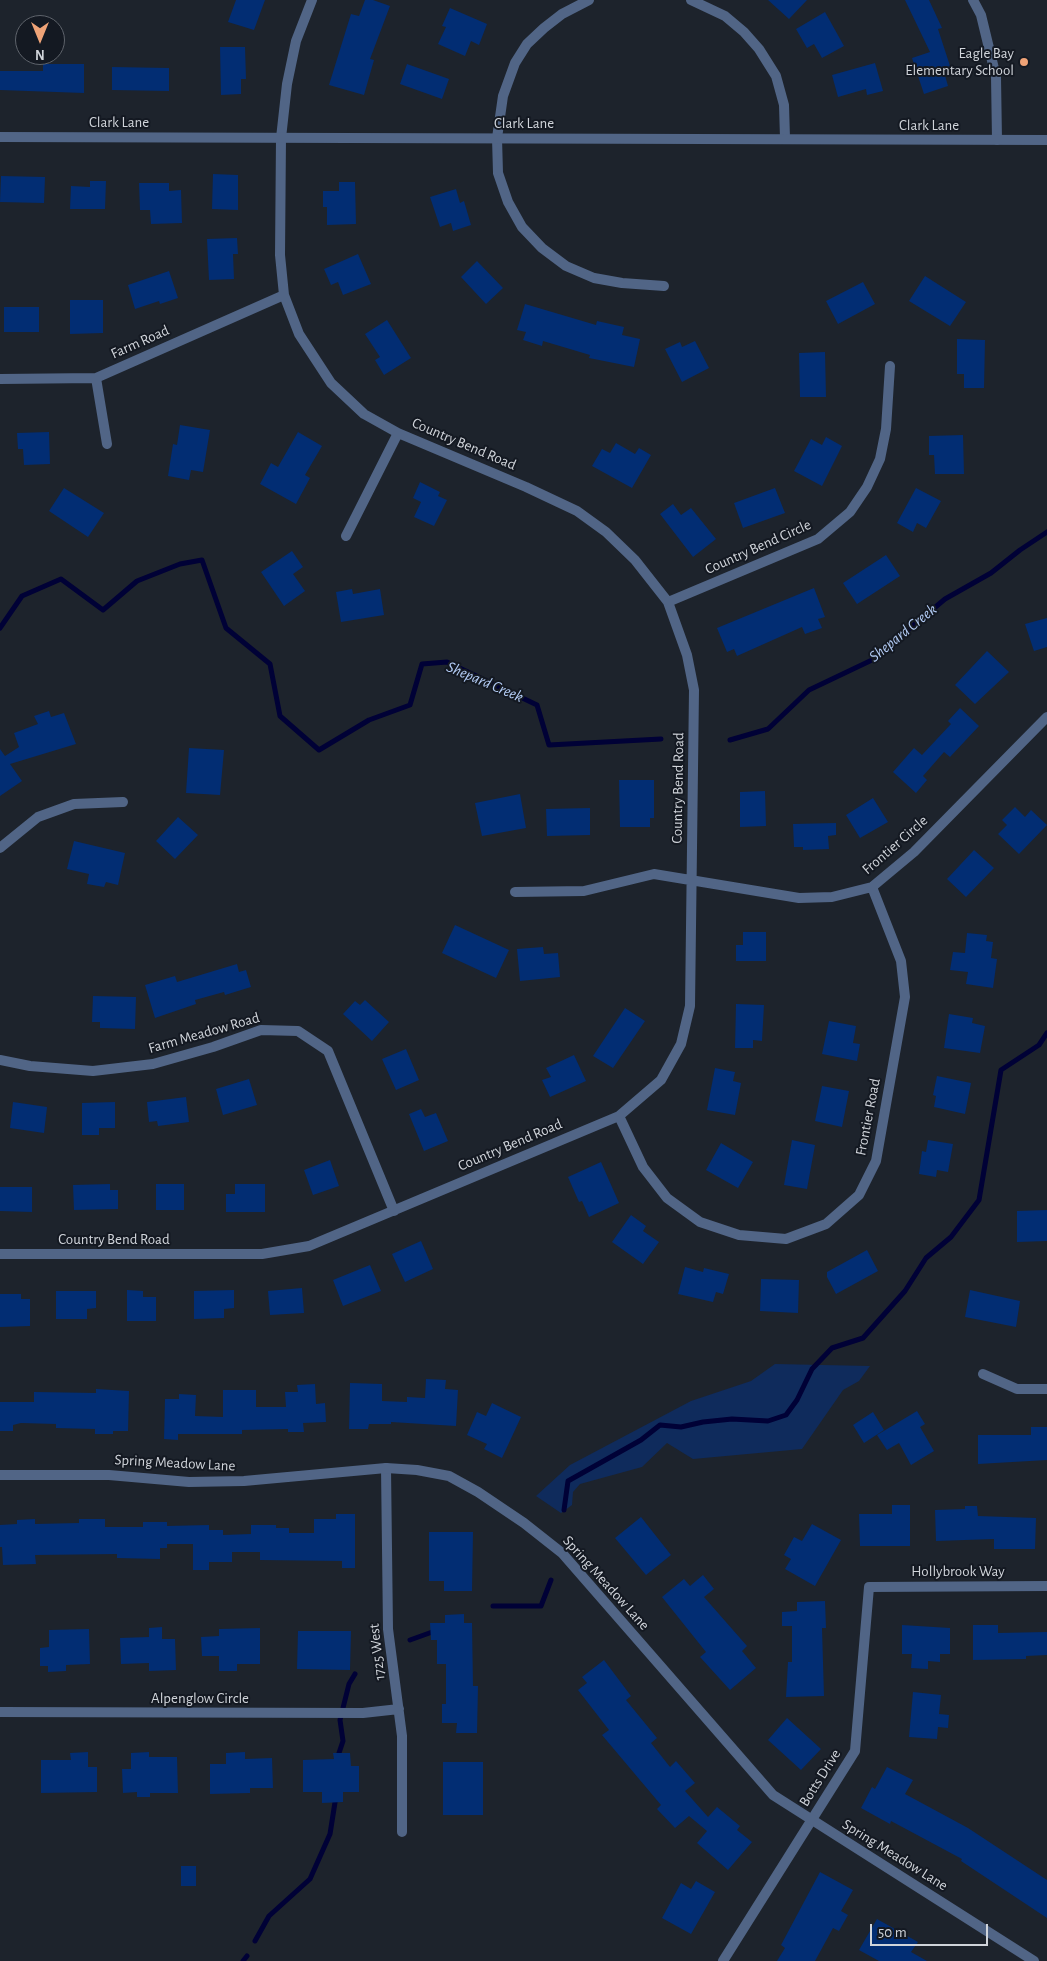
<!DOCTYPE html>
<html>
<head>
<meta charset="utf-8">
<style>
	body { margin:0 }
	#map { position:relative; width:1047px; height:1961px; overflow:hidden; background:#1d232c; font-family:"Alegreya Sans",sans-serif }
	canvas { display:block }
	.north { position:absolute; left:15px; top:15px; width:50px; height:50px; box-sizing:border-box; background:#141922; border:1px solid #5f646c; border-radius:50%; rotate:180deg; font-size:14px; font-weight:700; line-height:20px; text-align:center; color:#d0d4da }
	.north::after { content:''; display:block; margin:auto; width:18px; height:22px; background:#efa377; clip-path:polygon(50% 0,100% 100%,50% 72%,0 100%) }
	.scale { position:absolute; left:870px; top:1924px; width:118px; height:22px; box-sizing:border-box; border:2px solid #d0d4da; border-top:0; padding-left:6px; font-size:15px; line-height:18px; white-space:nowrap; color:#d0d4da; -webkit-text-stroke:4px #141922; paint-order:stroke }
</style>
</head>
<body>
<div id="map">
<canvas width="1047" height="1961"></canvas>
<div class="north">N</div>
<div class="scale">50 m</div>
</div>
<script>
const c = document.querySelector('canvas').getContext('2d');
c.lineJoin = 'round';
function paint(path, color) { c.fillStyle = color; c.fill(path, 'evenodd'); }
const poly = rows => new Path2D(rows.map(r => 'M' + r).join(''));
function strokePath(path, color, width, dash) { c.strokeStyle = color; c.lineWidth = width; c.lineCap = dash ? 'butt' : 'round'; c.setLineDash(dash || []); c.stroke(path); }
function write(font, color, halo, rows, align = 'center') {
  c.font = font + ' "Alegreya Sans",sans-serif'; c.lineWidth = 4; c.setLineDash([]); c.textBaseline = 'middle'; c.strokeStyle = halo; c.fillStyle = color; for (const [text, x, y, turn = 0] of rows) {
    c.save(); c.translate(x, y); c.rotate((+turn || 0) * Math.PI / 180); c.textAlign = isNaN(turn) ? turn : align; if (halo) c.strokeText(text, 0, 0); c.fillText(text, 0, 0); c.restore();
  }
}
paint(poly([
	[775,1364,870,1366,859,1381,843,1390,802,1449,693,1459,667,1443,642,1467,580,1484,573,1492,572,1505,561,1513,536,1496,570,1465,691,1401,751,1381]
]), '#0f2b5c');
strokePath(poly([
	[0,628,22,596,61,579,103,610,137,581,180,564,202,560,226,628,270,664,280,716,319,750,369,720,410,705,422,664,447,662,537,705,549,745,661,739],
	[730,740,768,729,809,690,872,660,945,599,991,573,1020,550,1047,532],
	[564,1510,568,1481,641,1440,660,1425,681,1427,703,1422,732,1419,768,1421,786,1415,797,1400,812,1369,832,1348,863,1338,905,1291,926,1258,951,1237,979,1200,1001,1070,1039,1045,1047,1033],
	[493,1606,541,1606,551,1580],
	[410,1640,435,1631],
	[337,1759,343,1741,340,1720,349,1684,355,1674],
	[255,1941,269,1916,310,1879,330,1834,336,1796],
	[243,1961,247,1956]
]), '#000136', 5);
paint(poly([
	[236,0,265,0,254,30,228,22],
	[365,0,373,0,390,6,370,59,374,60,364,95,329,85,351,14,359,16],
	[768,0,807,0,789,19],
	[905,0,929,0,942,28,938,29,951,69,944,72,948,86,924,94,912,58,930,52],
	[450,8,487,24,479,45,471,41,465,56,438,44,446,27,442,26],
	[825,12,844,46,822,58,814,44,807,48,796,29],
	[220,47,245,47,246,79,241,79,241,94,221,95],
	[875,63,883,91,867,95,866,89,838,97,832,75],
	[43,64,84,64,84,93,0,90,0,71,43,71],
	[407,64,449,79,442,99,400,84],
	[112,67,169,68,169,91,112,90],
	[213,174,238,175,238,210,212,209],
	[1,176,45,177,44,203,0,202],
	[90,181,106,181,105,209,70,209,71,186,90,187],
	[339,182,355,182,356,224,327,225,327,207,323,207,323,191,339,191],
	[139,183,169,183,169,191,181,190,182,223,151,224,150,210,140,210],
	[456,189,460,203,464,201,471,225,453,231,451,223,440,227,430,197],
	[237,238,238,254,233,254,234,279,209,280,207,239],
	[358,254,371,284,343,295,338,282,331,285,324,269],
	[477,261,503,288,486,304,461,277],
	[169,271,178,298,160,304,159,301,135,309,128,285],
	[925,276,966,302,950,326,909,301],
	[863,282,875,304,838,324,826,301],
	[70,300,103,300,103,333,70,334],
	[525,304,596,325,597,321,624,327,622,335,640,339,634,367,589,358,590,355,543,341,542,346,523,340,526,332,517,330],
	[4,307,39,307,39,332,4,332],
	[387,320,411,358,384,375,375,360,380,357,365,334],
	[957,339,985,340,984,388,964,388,964,374,957,374],
	[695,341,709,368,682,382,665,349,680,342,682,347],
	[825,352,826,397,800,397,799,353],
	[180,425,210,430,203,472,191,470,189,480,168,476,173,444,177,445],
	[49,432,50,464,24,465,23,449,18,449,17,433],
	[298,432,322,446,305,475,310,478,296,504,260,484,271,463,278,467],
	[963,435,964,474,935,474,934,455,929,455,929,436],
	[826,437,842,446,822,486,794,471,811,439,822,445],
	[616,443,635,454,639,448,651,455,632,488,592,466,602,449,610,453],
	[420,482,440,492,438,496,447,500,434,526,414,517,421,502,413,498],
	[64,488,104,513,88,537,49,511],
	[775,488,785,513,743,528,734,503],
	[916,488,941,501,926,528,917,523,913,532,897,523],
	[673,504,681,515,691,508,716,539,693,557,660,514],
	[292,551,303,567,293,574,305,591,284,606,261,572],
	[886,555,900,576,857,604,843,583],
	[814,588,825,617,818,619,822,628,805,634,802,627,737,656,734,649,727,652,717,628],
	[352,589,353,594,380,589,384,615,341,622,336,592],
	[1047,618,1047,647,1034,651,1025,624],
	[987,651,1009,672,975,704,955,685],
	[960,708,979,726,950,757,944,752,923,776,927,780,916,793,893,772,914,748,922,755,951,724,948,721],
	[49,711,51,717,64,713,76,744,10,764,22,781,0,796,0,749,5,756,19,747,14,733,38,724,34,716],
	[189,748,224,750,220,795,186,793],
	[619,780,654,780,654,818,650,818,650,827,620,827],
	[765,791,766,826,740,827,740,792],
	[520,794,526,828,482,836,475,803],
	[873,798,888,822,860,838,846,815],
	[1015,807,1025,817,1031,810,1047,825,1019,854,998,834,1007,825,1002,820],
	[590,808,590,835,547,836,546,809],
	[178,817,198,835,175,859,156,841],
	[836,823,836,835,828,836,829,849,803,850,803,847,794,847,793,824],
	[74,841,125,853,118,885,106,882,104,887,87,884,89,874,67,869],
	[974,850,994,868,966,897,947,879],
	[455,925,509,950,496,978,442,953],
	[743,932,766,932,766,961,736,961,736,945,743,945],
	[967,933,987,935,986,941,993,942,991,958,997,959,993,988,966,984,968,972,950,970,953,952,965,953],
	[543,947,544,954,558,953,560,977,520,981,517,949],
	[237,964,239,972,246,970,251,987,225,995,224,992,195,1000,196,1004,155,1018,145,985,175,976,177,982],
	[93,996,136,997,135,1029,100,1028,100,1022,92,1022],
	[365,1000,389,1022,372,1041,343,1014,355,1001,360,1005],
	[736,1004,764,1005,762,1041,753,1040,753,1048,735,1048],
	[625,1008,645,1021,613,1068,593,1056],
	[949,1014,973,1018,972,1023,985,1026,980,1053,944,1048],
	[829,1021,856,1026,853,1043,860,1044,857,1061,822,1054],
	[406,1049,419,1080,396,1090,382,1059],
	[574,1055,586,1081,550,1097,542,1080,551,1077,546,1068],
	[715,1068,735,1072,733,1081,741,1083,735,1115,707,1110],
	[937,1076,971,1083,965,1114,934,1107,936,1096,933,1095],
	[249,1079,257,1105,223,1115,216,1089],
	[822,1086,849,1091,842,1127,815,1121],
	[186,1097,189,1122,158,1126,157,1121,149,1122,147,1102],
	[13,1102,47,1107,44,1133,10,1128],
	[115,1102,115,1128,99,1128,99,1135,82,1135,82,1103],
	[421,1109,425,1117,436,1113,448,1141,424,1151,409,1114],
	[792,1140,815,1145,807,1189,784,1185],
	[928,1140,953,1144,948,1172,937,1170,936,1177,919,1174,922,1151,926,1152],
	[721,1143,753,1162,738,1188,706,1170],
	[330,1160,339,1186,313,1195,304,1170],
	[601,1162,619,1203,589,1217,582,1201,579,1202,568,1177],
	[110,1184,110,1190,118,1190,118,1209,74,1210,73,1185],
	[156,1184,184,1184,184,1210,156,1210],
	[235,1184,265,1184,265,1212,226,1212,226,1194,235,1194],
	[0,1187,32,1187,32,1212,0,1211],
	[1047,1210,1047,1241,1017,1242,1017,1211],
	[631,1215,646,1226,643,1231,659,1242,643,1264,612,1242],
	[421,1241,433,1269,405,1282,392,1254],
	[867,1250,878,1271,836,1294,827,1277,827,1272],
	[370,1265,381,1291,343,1306,333,1280],
	[685,1267,703,1272,704,1268,729,1274,723,1294,716,1292,713,1302,678,1294],
	[761,1279,799,1280,798,1313,760,1311],
	[302,1288,304,1313,270,1315,268,1291],
	[127,1290,143,1291,143,1297,156,1297,156,1321,127,1321],
	[234,1290,234,1308,224,1309,224,1318,194,1319,194,1291],
	[970,1290,1020,1301,1016,1327,965,1317],
	[56,1291,96,1291,96,1308,87,1309,87,1319,56,1319],
	[0,1294,21,1294,21,1299,30,1299,30,1326,0,1327],
	[426,1379,446,1380,445,1389,458,1390,456,1426,391,1422,391,1424,369,1424,368,1429,349,1429,350,1383,382,1384,382,1401,407,1402,407,1397,425,1398],
	[315,1384,316,1404,325,1403,326,1422,303,1423,304,1432,288,1432,288,1429,242,1430,242,1434,178,1434,178,1440,164,1439,165,1399,179,1399,179,1394,196,1395,195,1416,223,1417,223,1390,256,1390,256,1407,286,1407,285,1392,298,1392,297,1385],
	[96,1389,129,1391,128,1431,113,1431,113,1434,95,1434,95,1429,56,1428,56,1424,21,1423,13,1425,13,1431,0,1431,0,1402,34,1402,34,1392,96,1393],
	[492,1403,521,1417,502,1458,484,1449,487,1444,467,1435,477,1412,486,1416],
	[917,1411,925,1424,920,1427,934,1451,911,1465,899,1443,887,1450,877,1435],
	[873,1412,884,1430,864,1443,853,1425],
	[1031,1427,1047,1427,1047,1460,978,1464,978,1435,1031,1435],
	[892,1505,910,1505,910,1546,860,1546,859,1514,892,1514],
	[965,1506,977,1506,978,1516,1036,1518,1035,1549,994,1549,994,1539,936,1541,935,1510,965,1509],
	[336,1514,355,1514,355,1568,342,1568,342,1561,260,1560,260,1552,232,1552,232,1562,209,1562,209,1570,193,1570,193,1544,167,1544,167,1548,160,1548,160,1559,117,1558,117,1554,35,1555,36,1564,3,1565,2,1547,0,1547,0,1525,17,1524,17,1520,35,1519,35,1524,79,1523,79,1519,105,1519,105,1527,143,1527,143,1522,167,1522,167,1526,209,1525,209,1530,223,1530,223,1535,251,1534,251,1525,276,1525,276,1528,289,1528,289,1533,314,1533,314,1519,336,1519],
	[641,1517,671,1555,646,1575,615,1538],
	[812,1524,841,1540,815,1586,785,1569,791,1559,784,1555,794,1537,802,1541],
	[429,1532,473,1532,472,1591,444,1591,444,1581,429,1581],
	[703,1575,714,1589,704,1597,747,1646,742,1651,756,1668,730,1690,700,1657,706,1652,662,1597,684,1579,690,1586],
	[825,1601,826,1628,822,1628,824,1696,786,1697,788,1662,792,1662,792,1626,782,1626,782,1612,797,1611,797,1602],
	[464,1614,464,1623,472,1623,473,1686,478,1686,477,1733,456,1733,457,1723,442,1723,442,1704,446,1704,446,1664,437,1664,437,1640,431,1640,430,1623,445,1623,445,1615],
	[902,1625,950,1628,950,1654,940,1654,940,1662,928,1661,928,1669,911,1668,912,1654,902,1654],
	[973,1625,998,1625,998,1633,1047,1632,1047,1655,1026,1656,1026,1659,973,1660],
	[162,1627,162,1639,175,1639,176,1670,149,1671,149,1663,121,1664,120,1638,149,1637,149,1628],
	[260,1628,260,1664,237,1664,237,1671,219,1671,219,1656,202,1656,201,1637,219,1636,219,1629],
	[89,1629,90,1664,66,1665,66,1671,48,1672,48,1666,40,1666,40,1648,49,1647,49,1630],
	[298,1631,351,1631,350,1670,297,1669],
	[604,1660,631,1696,626,1700,657,1738,651,1743,670,1767,676,1761,695,1783,685,1791,708,1817,717,1807,740,1826,737,1830,752,1842,728,1870,697,1843,707,1831,689,1816,675,1828,657,1809,661,1805,602,1735,609,1730,578,1690,587,1683,582,1677],
	[913,1692,941,1695,939,1714,949,1715,948,1728,938,1727,937,1739,909,1737],
	[787,1718,821,1749,801,1770,768,1740],
	[88,1752,88,1767,97,1767,97,1792,41,1793,41,1760,71,1760,70,1753],
	[149,1752,149,1757,177,1757,178,1793,150,1793,150,1797,137,1797,137,1792,123,1793,122,1769,131,1769,131,1753],
	[245,1752,245,1759,272,1758,273,1788,250,1788,250,1793,210,1794,210,1764,226,1764,226,1753],
	[333,1753,350,1753,351,1766,359,1766,359,1792,343,1792,343,1802,322,1803,322,1792,303,1792,303,1760,334,1759],
	[443,1762,483,1762,483,1815,443,1815],
	[887,1767,913,1780,905,1794,968,1828,1047,1880,1047,1918,961,1861,962,1859,891,1821,890,1824,861,1808,872,1787,875,1789],
	[181,1866,196,1866,196,1886,181,1886],
	[820,1872,853,1890,841,1911,848,1915,839,1931,833,1928,815,1961,777,1961,785,1948,781,1945],
	[696,1881,715,1892,691,1934,662,1918,681,1883,691,1889],
	[877,1919,918,1942,911,1952,927,1961,879,1961,859,1950]
]), '#022d73');
strokePath(poly([
	[589,0,562,14,544,28,527,44,515,63,503,96,497,138,498,173,508,202,522,227,542,248,566,266,594,278,622,283,664,286],
	[691,0,725,16,744,32,759,49,776,76,784,105,785,138],
	[973,0,981,15,996,77,997,140],
	[96,378,107,444],
	[0,379,96,378,284,295],
	[346,536,398,433],
	[668,602,818,539,850,512,867,487,880,459,886,429,890,366],
	[0,848,38,817,74,804,123,802],
	[515,892,584,891,654,874,799,898,832,897,872,887,914,852,1047,717],
	[0,1060,30,1066,93,1071,153,1064,213,1047,261,1030,298,1031,328,1051,394,1211],
	[619,1116,643,1167,667,1198,700,1222,739,1235,786,1239,826,1224,859,1195,876,1161,905,997,901,961,872,887],
	[0,1254,262,1254,309,1246,619,1116,661,1080,681,1044,690,1006,694,690,687,655,668,602,635,560,606,532,577,511,526,487,398,433,364,414,331,383,299,334,284,295,280,255,281,138,287,84,296,41,312,0],
	[983,1374,1017,1389,1047,1389],
	[386,1468,388,1629,402,1736,402,1832],
	[0,1712,363,1713,399,1709],
	[723,1961,855,1751,869,1587,1047,1586]
]), '#516586', 10);
strokePath(poly([
	[0,137,1047,140],
	[0,1475,109,1475,189,1482,244,1481,386,1468,417,1470,449,1476,478,1492,524,1523,562,1553,773,1795,1034,1961]
]), '#516586', 10);
for (const [x, y, r, color] of [
	[1024,62,5,"#efa377"]
]) { const dot = new Path2D(); dot.arc(x, y, r, 0, 2 * Math.PI); c.fillStyle = color; c.fill(dot); strokePath(dot, '#141922', 2); }
write('15px', '#d0d4da', '#141922', [
	["Eagle Bay",1014,53],
	["Elementary School",1014,70]
], 'right');
write('15px', '#d0d4da', '#141922', [
	["Clark Lane",119,122],
	["Clark Lane",524,123],
	["Clark Lane",929,125],
	["Farm Road",140,342,-24],
	["Country Bend Road",464,444,23],
	["Country Bend Circle",758,547,-24],
	["Country Bend Road",678,788,-89],
	["Frontier Circle",895,845,-41],
	["Farm Meadow Road",204,1033,-16],
	["Frontier Road",868,1117,-79],
	["Country Bend Road",510,1145,-23],
	["Country Bend Road",114,1239],
	["Spring Meadow Lane",175,1463,3],
	["Hollybrook Way",958,1571],
	["Spring Meadow Lane",606,1583,48],
	["1725 West",377,1652,-96],
	["Alpenglow Circle",200,1698],
	["Botts Drive",820,1778,-58],
	["Spring Meadow Lane",895,1855,32]
]);
write('italic 16px', '#b4cdf6', '#141922', [
	["Shepard Creek",903,633,-39],
	["Shepard Creek",485,682,23]
]);
</script>
</body>
</html>
